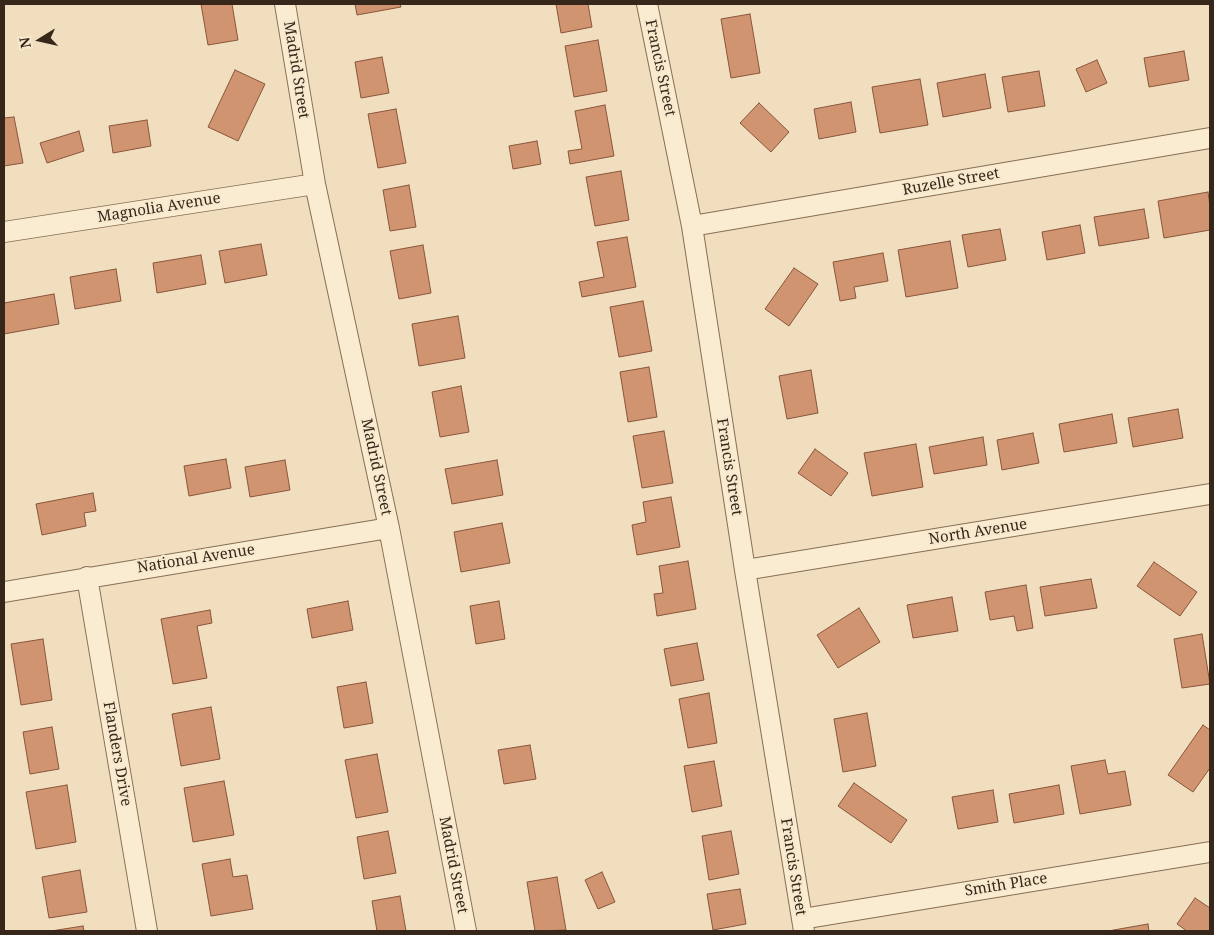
<!DOCTYPE html>
<html>
<head>
<meta charset="utf-8">
<style>
	body { margin:0 }
	#map { position:relative; width:1214px; height:935px; overflow:hidden; background:#f0debe; font-family:"Noto Serif",serif }
	canvas { display:block }
	.frame { position:absolute; inset:0; border:5px solid #37271b; pointer-events:none }
	.north { position:absolute; left:15px; top:15px; width:50px; height:50px; -webkit-text-stroke:4px #f7e9ce; paint-order:stroke; rotate:260deg; font-size:14px; font-weight:700; line-height:20px; text-align:center; color:#37271b }
	.north::after { content:''; display:block; margin:auto; width:18px; height:22px; background:#37271b; clip-path:polygon(50% 0,100% 100%,50% 72%,0 100%) }
</style>
</head>
<body>
<div id="map">
<canvas width="1214" height="935"></canvas>
<div class="frame"></div>
<div class="north">N</div>
</div>
<script>
const c = document.querySelector('canvas').getContext('2d');
c.lineJoin = 'round';
function paint(path, color) { c.fillStyle = color; c.fill(path, 'evenodd'); }
const poly = rows => new Path2D(rows.map(r => 'M' + r).join(''));
function strokePath(path, color, width, dash) { c.strokeStyle = color; c.lineWidth = width; c.lineCap = dash ? 'butt' : 'round'; c.setLineDash(dash || []); c.stroke(path); }
function write(font, color, halo, rows, align = 'center') {
  c.font = font + ' "Noto Serif",serif'; c.lineWidth = 4.5; c.setLineDash([]); c.textBaseline = 'middle'; c.strokeStyle = halo; c.fillStyle = color; for (const [text, x, y, turn = 0] of rows) {
    c.save(); c.translate(x, y); c.rotate((+turn || 0) * Math.PI / 180); c.textAlign = isNaN(turn) ? turn : align; if (halo) c.strokeText(text, 0, 0); c.fillText(text, 0, 0); c.restore();
  }
}
const building = poly([
	[201,4,232,4,238,40,208,45,201,4],
	[355,4,400,4,401,7,357,15,355,4],
	[556,4,588,4,592,27,561,33,556,4],
	[750,14,760,73,731,78,721,19,750,14],
	[598,40,607,91,574,97,565,46,598,40],
	[1184,51,1189,80,1149,87,1144,58,1184,51],
	[382,57,389,93,361,98,355,62,382,57],
	[1097,60,1107,83,1086,92,1076,69,1097,60],
	[235,70,265,84,238,141,208,127,235,70],
	[1039,71,1045,106,1008,112,1002,77,1039,71],
	[985,74,991,108,943,117,937,83,985,74],
	[920,79,928,125,880,133,872,87,920,79],
	[851,102,856,132,819,139,814,109,851,102],
	[759,103,789,132,771,152,740,123,759,103],
	[605,105,614,156,570,164,568,151,582,149,575,111,605,105],
	[396,109,406,163,378,168,368,114,396,109],
	[14,117,23,163,4,166,4,118,14,117],
	[147,120,151,146,113,153,109,126,147,120],
	[79,131,84,151,47,163,40,143,79,131],
	[537,141,541,164,513,169,509,146,537,141],
	[621,171,629,220,595,226,586,177,621,171],
	[409,185,416,227,390,231,383,190,409,185],
	[1208,192,1210,206,1210,230,1164,238,1158,201,1208,192],
	[1144,209,1149,238,1099,246,1094,217,1144,209],
	[1080,225,1085,253,1047,260,1042,232,1080,225],
	[1000,229,1006,260,968,267,962,235,1000,229],
	[627,237,636,287,582,297,579,282,604,277,597,242,627,237],
	[950,241,958,288,906,297,898,250,950,241],
	[261,244,267,275,225,283,219,251,261,244],
	[423,245,431,293,399,299,390,251,423,245],
	[883,253,888,281,854,287,856,298,840,301,833,262,883,253],
	[201,255,206,284,157,293,153,263,201,255],
	[794,268,818,284,789,326,765,309,794,268],
	[116,269,121,301,75,309,70,277,116,269],
	[54,294,59,324,4,334,4,303,54,294],
	[643,301,652,351,619,357,610,307,643,301],
	[458,316,465,358,419,366,412,324,458,316],
	[649,367,657,417,628,422,620,372,649,367],
	[811,370,818,413,787,419,779,376,811,370],
	[461,386,469,432,440,437,432,392,461,386],
	[1178,409,1183,438,1133,447,1128,418,1178,409],
	[1112,414,1117,443,1064,452,1059,424,1112,414],
	[664,431,673,483,642,488,633,436,664,431],
	[1033,433,1039,463,1002,470,997,440,1033,433],
	[983,437,987,465,934,474,929,447,983,437],
	[916,444,923,487,872,496,864,453,916,444],
	[815,449,848,473,831,496,798,473,815,449],
	[226,459,231,488,189,496,184,466,226,459],
	[285,460,290,490,250,497,245,467,285,460],
	[497,460,503,495,452,504,445,469,497,460],
	[93,493,96,511,84,513,86,526,42,535,36,504,93,493],
	[671,497,680,547,637,555,632,525,646,522,643,502,671,497],
	[502,523,510,563,461,572,454,532,502,523],
	[688,561,696,609,657,616,654,594,663,593,659,566,688,561],
	[1154,562,1197,592,1180,616,1137,586,1154,562],
	[1091,579,1097,608,1045,616,1040,587,1091,579],
	[1026,585,1033,628,1017,631,1014,616,990,620,985,592,1026,585],
	[952,597,958,631,913,638,907,605,952,597],
	[348,601,353,630,312,638,307,609,348,601],
	[499,601,505,639,476,644,470,606,499,601],
	[859,608,880,642,838,668,817,635,859,608],
	[210,610,212,623,197,626,207,678,173,684,161,619,210,610],
	[1202,634,1210,684,1182,688,1174,639,1202,634],
	[43,639,52,700,21,705,11,644,43,639],
	[697,643,704,680,671,686,664,649,697,643],
	[366,682,373,723,344,728,337,687,366,682],
	[709,693,717,743,688,748,679,699,709,693],
	[211,707,220,759,181,766,172,714,211,707],
	[867,713,876,766,843,772,834,719,867,713],
	[1203,725,1210,730,1210,768,1193,792,1168,775,1203,725],
	[52,727,59,769,30,774,23,732,52,727],
	[530,745,536,779,504,784,498,750,530,745],
	[377,754,388,812,356,818,345,760,377,754],
	[1105,760,1108,774,1125,771,1131,805,1080,814,1071,766,1105,760],
	[714,761,722,806,692,812,684,766,714,761],
	[224,781,234,835,193,842,184,788,224,781],
	[854,783,907,820,891,843,838,806,854,783],
	[67,785,76,842,36,849,26,792,67,785],
	[1059,785,1064,814,1014,823,1009,794,1059,785],
	[993,790,998,822,958,829,952,797,993,790],
	[388,831,396,873,364,879,357,837,388,831],
	[731,831,739,874,709,880,702,836,731,831],
	[230,859,233,877,247,875,253,909,211,916,202,864,230,859],
	[80,870,87,912,49,918,42,877,80,870],
	[602,872,615,902,598,909,585,880,602,872],
	[557,877,566,930,535,931,527,882,557,877],
	[740,889,746,924,713,930,707,894,740,889],
	[400,896,406,931,377,931,372,901,400,896],
	[1195,898,1210,908,1210,931,1187,931,1177,924,1195,898],
	[1148,924,1149,931,1108,931,1148,924],
	[83,926,84,931,51,931,83,926]
]);
paint(building, '#d09471');
strokePath(building, '#89553b', 1);
const minor = poly([
	[285,4,315,184,389,528,466,931],
	[647,4,692,226,745,570,804,931],
	[692,226,1210,138],
	[4,232,315,184],
	[745,570,1210,494],
	[87,577,147,931],
	[4,592,389,528],
	[802,919,1210,852]
]);
strokePath(minor, '#896e56', 22);
strokePath(minor, '#faecd1', 20);
write('15px', '#37271b', '#f7e9ce', [
	["Francis Street",660,68,78],
	["Madrid Street",296,70,81],
	["Ruzelle Street",951,182,-10],
	["Magnolia Avenue",159,208,-9],
	["Madrid Street",376,467,78],
	["Francis Street",729,467,81],
	["North Avenue",978,532,-9],
	["National Avenue",196,559,-9],
	["Flanders Drive",117,754,80],
	["Madrid Street",453,865,79],
	["Francis Street",793,867,81],
	["Smith Place",1006,885,-9]
]);
</script>
</body>
</html>
